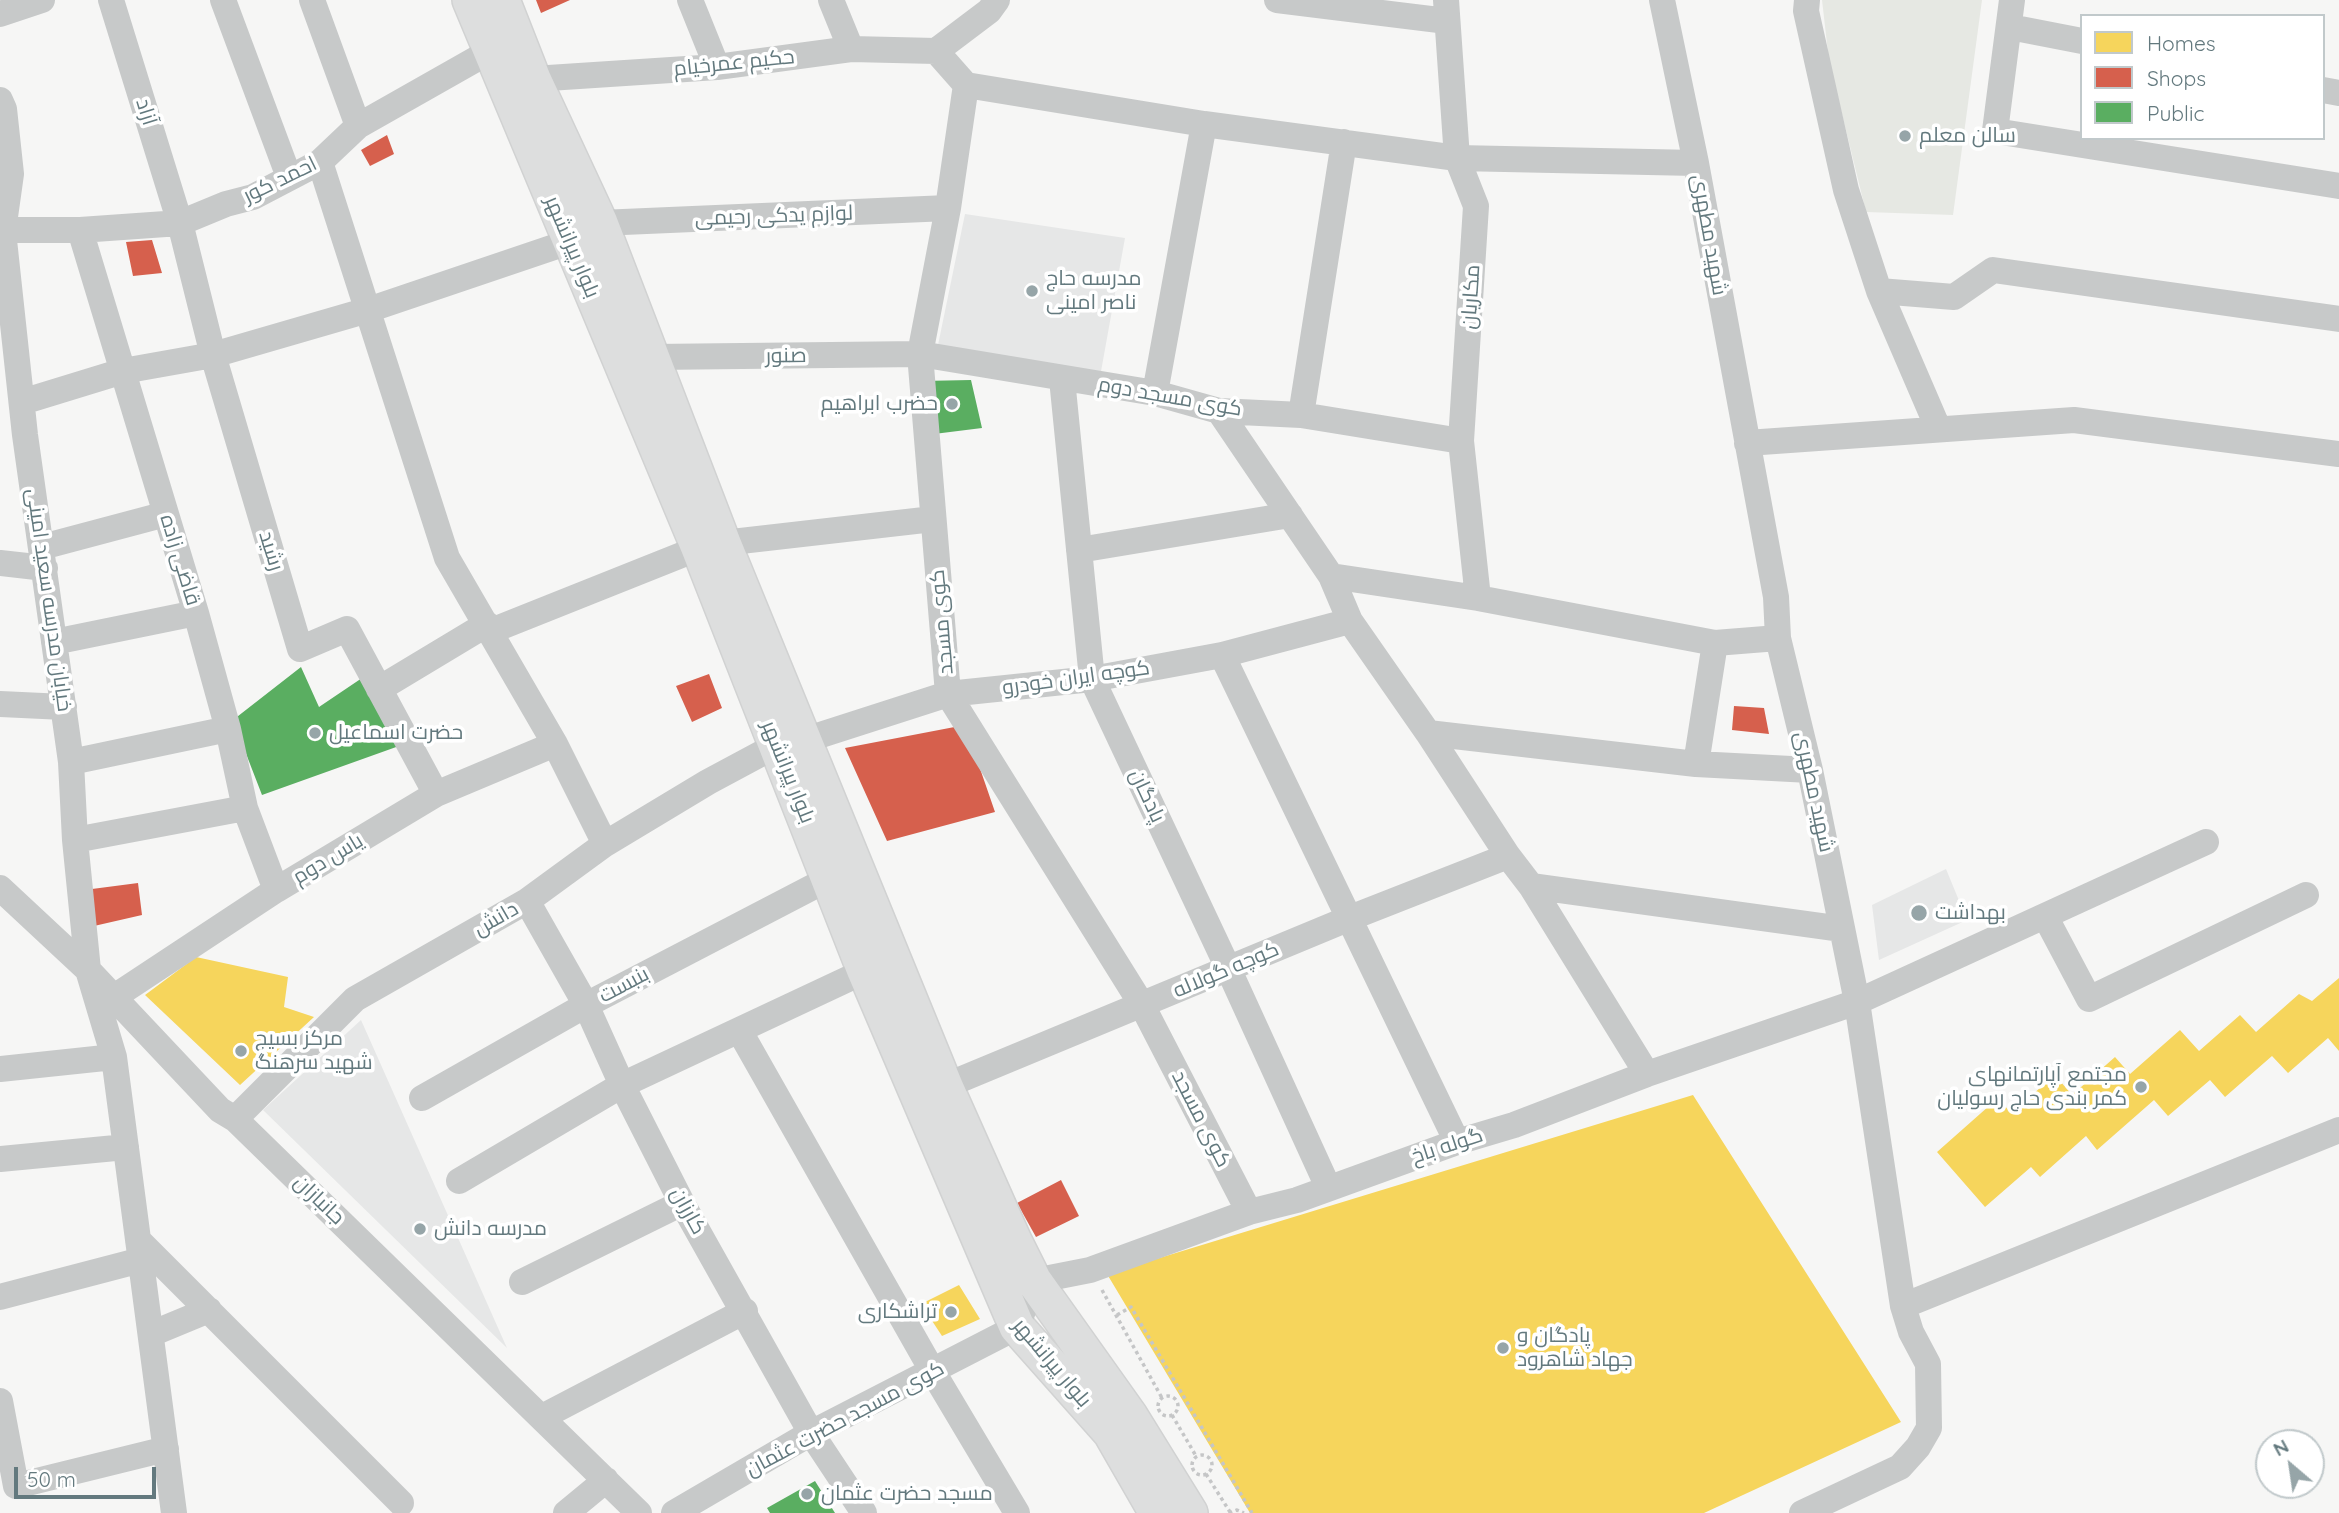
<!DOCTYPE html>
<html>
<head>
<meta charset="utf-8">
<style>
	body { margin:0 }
	#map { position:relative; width:2339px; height:1513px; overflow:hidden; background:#f6f6f5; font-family:Quicksand,sans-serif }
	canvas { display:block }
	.legend { position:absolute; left:2080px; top:14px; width:245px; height:126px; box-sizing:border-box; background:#fff; border:2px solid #c1c9cb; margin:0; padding:9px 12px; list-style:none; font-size:21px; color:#63797e }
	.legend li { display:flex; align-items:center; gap:14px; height:35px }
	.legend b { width:35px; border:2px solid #c1c9cb }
	.north { position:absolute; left:2255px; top:1429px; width:70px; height:70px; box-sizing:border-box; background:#fff; border:2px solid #c1c9cb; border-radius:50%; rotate:331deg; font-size:19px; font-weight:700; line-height:28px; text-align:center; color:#63797e }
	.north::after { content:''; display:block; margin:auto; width:24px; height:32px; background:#96a5a8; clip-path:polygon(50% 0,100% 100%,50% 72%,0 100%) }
	.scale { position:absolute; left:14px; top:1467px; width:142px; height:32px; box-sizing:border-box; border:4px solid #63797e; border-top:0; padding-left:9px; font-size:21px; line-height:24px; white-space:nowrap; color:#63797e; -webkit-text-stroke:5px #fff; paint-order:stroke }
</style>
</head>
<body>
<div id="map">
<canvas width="2339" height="1513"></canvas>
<ul class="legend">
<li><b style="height:19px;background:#f6d55c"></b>Homes</li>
<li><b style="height:19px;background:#d6604d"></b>Shops</li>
<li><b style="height:19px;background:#5aae61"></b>Public</li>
</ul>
<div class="north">N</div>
<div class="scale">50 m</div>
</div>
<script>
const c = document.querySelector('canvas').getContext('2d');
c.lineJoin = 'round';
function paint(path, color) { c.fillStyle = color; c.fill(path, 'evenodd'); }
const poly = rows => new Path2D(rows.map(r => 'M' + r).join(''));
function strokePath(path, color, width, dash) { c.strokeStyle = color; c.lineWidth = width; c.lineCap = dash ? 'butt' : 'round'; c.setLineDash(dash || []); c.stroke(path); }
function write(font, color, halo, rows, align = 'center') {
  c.font = font + ' Quicksand,Cairo,sans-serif'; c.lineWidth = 7; c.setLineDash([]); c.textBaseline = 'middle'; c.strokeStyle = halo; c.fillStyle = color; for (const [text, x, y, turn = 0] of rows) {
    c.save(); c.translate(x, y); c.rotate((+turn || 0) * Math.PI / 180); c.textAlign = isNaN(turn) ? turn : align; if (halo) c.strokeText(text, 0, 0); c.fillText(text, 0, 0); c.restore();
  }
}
paint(poly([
	[965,214,1125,238,1100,377,938,345],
	[1946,869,1967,920,1879,960,1872,905],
	[361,1020,507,1348,263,1110]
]), '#e6e7e7');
paint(poly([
	[1822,0,1982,0,1953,215,1866,212,1829,61]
]), '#e6e8e3');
paint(poly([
	[196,957,288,977,284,1007,314,1017,240,1085,145,995],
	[2339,978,2339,1051,2328,1038,2288,1073,2272,1056,2225,1097,2210,1080,2168,1116,2154,1100,2097,1150,2086,1136,2040,1177,2031,1167,1985,1207,1937,1152,1998,1098,2011,1113,2055,1075,2072,1095,2115,1057,2130,1074,2180,1030,2199,1051,2240,1015,2256,1032,2299,994,2312,1001],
	[1693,1095,1901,1422,1704,1513,1250,1513,1107,1274],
	[959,1285,980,1319,942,1336,921,1304]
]), '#f6d55c');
paint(poly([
	[536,0,570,0,541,13],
	[387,135,394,154,370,166,361,150],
	[152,240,162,273,133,276,126,242],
	[709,674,722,708,692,722,676,686],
	[1734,706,1764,708,1769,734,1732,730],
	[965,725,995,812,887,841,845,748],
	[138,883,142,915,94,926,92,889],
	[1061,1180,1079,1216,1036,1237,1017,1203]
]), '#d6604d');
paint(poly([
	[971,380,982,428,934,434,922,381],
	[301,667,319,707,362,678,399,746,262,795,233,720],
	[815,1481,835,1513,770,1513,767,1508]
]), '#5aae61');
const major = poly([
	[470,0,699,548,865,971,1017,1327,1111,1433,1157,1513],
	[502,0,533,79,600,223,723,543,945,1086,1014,1241,1034,1281,1130,1416,1190,1513]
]);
strokePath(major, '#d1d2d2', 38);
strokePath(poly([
	[1102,1290,1162,1398],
	[1117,1315,1131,1307,1252,1513],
	'1158 1406a10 10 0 1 1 20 0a10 10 0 1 1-20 0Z',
	[1172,1415,1196,1456],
	'1192 1465a10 10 0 1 1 20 0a10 10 0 1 1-20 0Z',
	[1206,1474,1230,1512],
	[1229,1513,1237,1510,1244,1513]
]), '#c5c6c7', 3.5, [3.5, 3.5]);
strokePath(poly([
	[111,0,180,223,213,355,300,649,347,629,436,794],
	[223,0,289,177],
	[312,0,358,126],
	[690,0,717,67],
	[831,0,851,49],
	[1277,0,1447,21],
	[1446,0,1457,158,1476,206,1461,441,1478,598],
	[1662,0,1696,163,1776,597,1778,638,1810,770,1857,1002,1903,1306,1911,1332,1928,1364,1929,1428,1918,1447,1900,1467,1802,1513],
	[1807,0,1806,11,1846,190,1879,291,1938,428],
	[2012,0,1995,131,2339,186],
	[0,14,42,0],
	[2010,27,2082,41],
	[936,51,966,85,948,208,920,354,948,694,1142,1005,1249,1212],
	[936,51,989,11,997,0],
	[533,79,717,67,851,49,936,51],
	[966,85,1204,124,1457,158,1696,163],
	[2323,90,2339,93],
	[0,100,4,109,11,174,3,231,25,435,71,762,75,840,88,970,114,1057,174,1513],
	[320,162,447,558,555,744,605,844],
	[600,223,948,208],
	[0,230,80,230,180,223,226,204,253,197,320,162,358,126,508,41],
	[80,230,196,613,228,729,245,808,276,890],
	[1879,291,1954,297,1993,270,2339,319],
	[653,357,920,354,1155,393,1219,411,1301,415,1461,441],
	[1062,379,1092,679,1228,968,1328,1187],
	[1155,393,1204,124],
	[22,402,123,371,213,355,368,310,569,242],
	[1219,411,1331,576,1350,621,1428,733,1508,856,1531,886,1647,1074],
	[1301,415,1344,142],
	[1747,443,2074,420,2339,454],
	[42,547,166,514],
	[1079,550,1290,515],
	[0,563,45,568],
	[1331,576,1478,598,1715,643,1778,638],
	[491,631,699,548,723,543,933,519],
	[54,642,196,613],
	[1222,655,1457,1142],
	[379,689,487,624],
	[0,704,64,707],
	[1428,733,1696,764,1810,770],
	[805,740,948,694,1092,679,1222,655,1350,621],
	[71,762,228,729],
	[1696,764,1715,643],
	[75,840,245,808],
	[1531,886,1842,929],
	[0,888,88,970,220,1110,235,1119,639,1513],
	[527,901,586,1005,622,1085,682,1203,811,1433,864,1513],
	[2045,916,2089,999,2306,895],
	[114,997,276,890,436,794,555,744],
	[739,1030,933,1372,1017,1513],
	[0,1069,114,1057],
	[945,1086,1350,918,1508,856],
	[422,1098,586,1005,830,878],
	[235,1119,355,999,527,901,605,844,708,782,777,745],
	[0,1159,126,1147],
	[459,1181,622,1085,865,971],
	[138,1240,401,1503],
	[522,1282,682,1203],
	[0,1297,141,1260],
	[1903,1306,2339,1130],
	[151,1334,209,1310],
	[0,1401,16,1486,166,1449],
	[542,1417,745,1311],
	[566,1513,606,1480],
	[674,1513,811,1433,1017,1327,1034,1281,1090,1270,1249,1212,1297,1200,1457,1142,1514,1125,1647,1074,1857,1002,2206,842]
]), '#c7c9c9', 26);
strokePath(major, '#dddede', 35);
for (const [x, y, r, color] of [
	[1905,136,7,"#96a5a8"],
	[1032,291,7,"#96a5a8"],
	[952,404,7,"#96a5a8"],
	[315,733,7,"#96a5a8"],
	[1919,913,9,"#96a5a8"],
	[241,1051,7,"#96a5a8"],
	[2141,1087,7,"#96a5a8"],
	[420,1229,7,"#96a5a8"],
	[951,1312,7,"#96a5a8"],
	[1503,1348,7,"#96a5a8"],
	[807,1494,7,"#96a5a8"]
]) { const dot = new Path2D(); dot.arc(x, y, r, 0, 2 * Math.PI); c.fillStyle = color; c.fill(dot); strokePath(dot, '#fff', 2.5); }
write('21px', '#63797e', '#fff', [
	["حکیم عمرخیام",734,63,-6],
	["آزاد",146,112,73],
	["احمد کور",280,180,-26],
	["لوازم یدکی رحیمی",774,216,-2],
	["شهید مطهری",1709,235,80],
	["بلوار پیرانشهر",572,247,67],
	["مکاریان",1471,297,-86],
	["صنور",786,356,-1],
	["کوی مسجد دوم",1170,397,10],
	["رشید",271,551,73],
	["قاضی زاده",180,560,73],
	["خیابان مدرسه سعید امینی",49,600,82],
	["کوی مسجد",942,622,-95],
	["کوچه ایران خودرو",1076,678,-8],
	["بلوار پیرانشهر",788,772,68],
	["شهید مطهری",1814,792,78],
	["پادگان",1147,796,65],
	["یاس دوم",328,859,-31],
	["دانش",496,919,-30],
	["کوچه گولاله",1226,970,-23],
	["بنبست",624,985,-28],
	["کوی مسجد",1201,1119,63],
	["گوله باخ",1447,1146,-18],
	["جانبازان",319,1200,44],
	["کارزان",688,1211,61],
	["بلوار پیرانشهر",1052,1363,50],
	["کوی مسجد حضرت عثمان",845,1419,-28]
]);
write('21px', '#63797e', '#fff', [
	["سالن معلم",1919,136],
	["مدرسه حاج",1046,279],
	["ناصر امینی",1046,303],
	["حضرب ابراهیم",938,404,"right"],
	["حضرت اسماعیل",329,733],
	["بهداشت",1935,913],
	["مرکز بسیج",255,1039],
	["شهید سرهنگ",255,1063],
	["مجتمع آپارتمانهای",2127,1075,"right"],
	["کمر بندی حاج رسولیان",2127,1099,"right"],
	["مدرسه دانش",434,1229],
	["تراشکاری",937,1312,"right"],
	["پادگان و",1517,1336],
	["جهاد شاهرود",1517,1360],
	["مسجد حضرت عثمان",821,1494]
], 'left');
</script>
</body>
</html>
